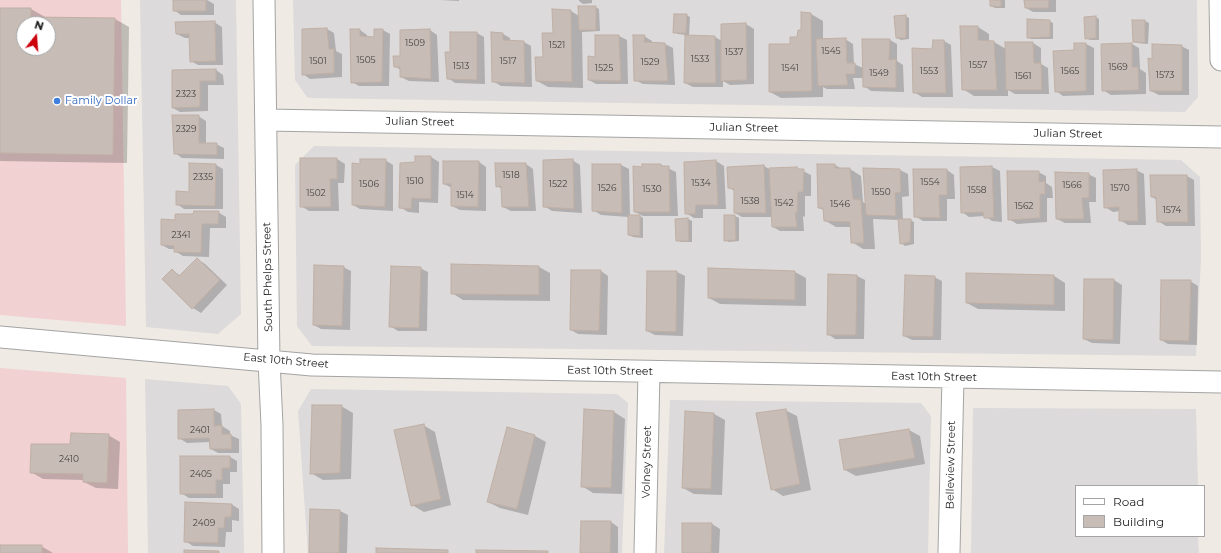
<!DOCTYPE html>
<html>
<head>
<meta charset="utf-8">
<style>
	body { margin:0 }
	#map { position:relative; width:1221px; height:553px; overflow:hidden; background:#efeae3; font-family:Montserrat,sans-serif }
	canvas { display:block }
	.legend { position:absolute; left:1075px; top:485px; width:130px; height:52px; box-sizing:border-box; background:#fff; border:1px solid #a5a5a5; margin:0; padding:5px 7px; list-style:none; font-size:12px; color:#1d1d1d }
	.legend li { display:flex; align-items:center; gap:8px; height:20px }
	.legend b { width:20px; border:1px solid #a5a5a5 }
	.north { position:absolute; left:16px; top:16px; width:40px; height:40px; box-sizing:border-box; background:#fff; border:1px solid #a5a5a5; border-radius:50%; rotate:17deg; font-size:11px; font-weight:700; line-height:16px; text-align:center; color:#1d1d1d }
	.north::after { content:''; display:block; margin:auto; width:14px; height:18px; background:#cb000b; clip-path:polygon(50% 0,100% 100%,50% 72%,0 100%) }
</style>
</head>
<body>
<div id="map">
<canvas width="1221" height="553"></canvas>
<ul class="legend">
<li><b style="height:5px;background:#fff"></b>Road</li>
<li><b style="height:11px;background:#c7bcb6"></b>Building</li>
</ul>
<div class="north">N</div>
</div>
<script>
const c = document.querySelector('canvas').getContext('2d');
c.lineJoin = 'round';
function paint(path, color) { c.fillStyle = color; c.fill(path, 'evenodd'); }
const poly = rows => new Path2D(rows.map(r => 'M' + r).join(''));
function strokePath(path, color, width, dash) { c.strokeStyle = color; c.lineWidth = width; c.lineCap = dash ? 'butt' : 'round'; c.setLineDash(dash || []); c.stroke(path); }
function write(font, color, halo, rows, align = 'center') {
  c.font = font + ' Montserrat,sans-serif'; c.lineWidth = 4; c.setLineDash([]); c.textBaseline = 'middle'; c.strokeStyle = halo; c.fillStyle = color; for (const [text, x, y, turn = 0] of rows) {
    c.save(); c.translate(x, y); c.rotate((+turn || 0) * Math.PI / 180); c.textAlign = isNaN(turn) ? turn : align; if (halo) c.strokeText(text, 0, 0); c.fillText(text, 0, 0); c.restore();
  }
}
paint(poly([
	[140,0,236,0,241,314,218,334,146,327],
	[293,0,1197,0,1198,97,1185,112,310,98,307,97,295,80],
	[314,146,1181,160,1200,177,1201,258,1196,356,314,346,312,346,297,326,295,165],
	[145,379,228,386,241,404,244,553,148,553],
	[311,389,617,394,628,403,622,553,308,553,298,411],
	[670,400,921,403,931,416,928,553,664,553],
	[973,408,1196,409,1198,486,1076,486,1076,536,1198,536,1199,553,971,553]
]), '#dcdada');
paint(poly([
	[0,0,121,0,126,326,0,315],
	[24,24,48,24,48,48,24,48],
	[0,368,126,378,128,553,0,553]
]), '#f1d1d2');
paint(poly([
	[174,0,207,0,214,4,214,15,181,15,174,10],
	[439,0,459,0,459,1,440,0],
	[579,0,592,0,592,3,583,4,579,1],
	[991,0,1005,0,1005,8,995,8,991,6],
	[1025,0,1056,0,1056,12,1033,12,1026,8],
	[595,7,599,9,600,31,582,32,583,88,548,87,537,81,544,58,554,34,571,11,579,16],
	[0,9,31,9,45,17,115,19,129,27,127,163,0,161],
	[24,24,48,24,48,48,24,48],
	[802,14,811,14,823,21,823,40,845,39,853,44,854,64,863,68,890,40,897,44,897,61,903,65,904,92,871,91,864,86,863,78,853,78,855,89,827,89,823,87,823,97,781,98,770,92,791,45,798,38,802,31],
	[686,15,690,17,689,37,715,37,722,41,722,25,746,24,754,29,754,84,730,85,723,81,723,87,693,87,685,83,686,35,678,34,674,32],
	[905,16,909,18,909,39,901,40,897,38],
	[1096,17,1099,19,1099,40,1090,40,1086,38],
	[1049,21,1053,23,1053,39,1031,39,1028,37],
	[1133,21,1145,21,1149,23,1148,44,1137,43,1134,41],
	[214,22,222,27,223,65,198,65,191,61,190,38,185,38,177,34],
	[978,27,989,34,989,42,994,42,1006,49,1006,43,1033,43,1041,48,1041,64,1048,68,1049,94,1015,94,1008,90,1008,96,974,96,963,89],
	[327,29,334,33,336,51,342,54,342,77,310,79,303,74],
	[360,30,367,35,367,37,374,38,383,30,390,34,389,86,359,86,352,82],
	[430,30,437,35,439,82,409,81,401,77,401,70,394,66,401,57],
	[477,33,484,37,485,84,455,83,448,78,451,53],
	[503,34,510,38,510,41,524,42,531,46,532,87,501,86,493,81],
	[619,36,627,40,628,84,596,84,589,80,596,58],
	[644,36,652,41,652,43,665,44,673,48,675,85,643,84,635,80],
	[944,41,951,45,953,97,922,97,914,92,933,50],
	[1086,44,1094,48,1094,95,1063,96,1056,91,1075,51],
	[1132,44,1139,48,1140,69,1146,73,1146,94,1111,95,1103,90],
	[1181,46,1189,50,1189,95,1159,95,1151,91,1153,60],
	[216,70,223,75,224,85,208,85,208,111,180,112,173,108,173,71],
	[198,116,206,121,206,144,216,144,224,148,224,159,182,158,175,153],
	[416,157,431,157,439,162,438,203,419,202,419,213,408,212,400,207,416,163],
	[337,159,345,164,344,183,338,183,339,211,309,211,301,206],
	[385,160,393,165,393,211,360,209,353,205,361,165],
	[572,160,580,165,582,213,552,211,544,206],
	[716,161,724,166,726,209,703,209,703,218,694,218,686,213,685,163],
	[479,162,486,167,486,211,460,210,452,206,452,188,444,184],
	[526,164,533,169,536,211,511,211,503,207,502,189,497,186],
	[216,165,223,169,223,209,184,209,177,204,190,193],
	[621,165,629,169,630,216,643,216,635,212,643,168,661,165,676,172,678,216,640,216,643,218,643,238,633,237,629,235,629,217,601,215,593,210],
	[835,165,842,169,850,169,861,176,863,202,866,204,900,170,908,174,909,196,902,197,903,220,910,220,914,222,914,244,905,246,901,243,899,220,873,219,875,249,863,249,852,242,851,227,836,227,824,220,824,210,819,208],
	[764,166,769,169,797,168,811,175,811,196,805,196,805,217,803,216,804,231,780,231,773,227,772,217,742,217,735,213,735,191,729,188],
	[992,167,1000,171,1002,222,992,221,985,216,969,217,962,212],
	[947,170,954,175,955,199,947,199,947,221,923,221,915,216],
	[1136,170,1144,174,1146,225,1128,225,1120,220,1120,211,1113,212,1105,207],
	[1038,172,1046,176,1046,183,1052,187,1053,198,1047,198,1047,222,1017,224,1009,219],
	[1088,174,1096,178,1096,202,1089,202,1091,223,1065,223,1057,219],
	[1187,176,1194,180,1195,226,1166,226,1158,221,1157,200,1152,197],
	[218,212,226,217,226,228,210,228,209,257,183,256,175,251,175,249,169,249,162,245,176,221,194,215],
	[735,216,739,218,739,241,729,242,725,240],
	[688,219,692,221,692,242,681,242,677,240],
	[197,259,205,264,227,285,201,313,193,308,164,279,172,270,181,276],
	[343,267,351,271,350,330,321,329,314,325],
	[539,267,550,273,550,301,463,300,452,293],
	[420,268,428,272,427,331,398,331,390,326],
	[601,271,608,276,607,335,578,334,571,330],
	[648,272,677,272,685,276,683,336,655,335,647,331],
	[795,272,806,278,806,306,720,304,709,298],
	[829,275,857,276,865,280,864,339,835,339,828,334],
	[1054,276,1065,283,1065,311,978,309,967,303],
	[934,277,942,281,941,340,912,340,904,336],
	[1085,280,1114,280,1122,285,1120,344,1092,343,1084,339],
	[1190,281,1198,286,1197,345,1168,344,1161,340],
	[341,406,353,413,351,479,323,480,311,473],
	[214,410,221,414,222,426,230,431,230,435,239,439,239,453,218,453,211,449,210,442,187,443,179,438],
	[785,410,797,416,811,490,783,496,772,489],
	[614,412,625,419,622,494,593,493,582,486],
	[686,412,714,414,725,420,722,495,694,494,683,488],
	[423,425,435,432,451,505,424,512,412,505],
	[507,428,535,436,546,442,528,515,500,508,488,502],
	[909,430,920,436,925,464,856,476,845,470],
	[108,435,120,442,118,489,96,488,84,482,84,480,43,479,31,472,71,445],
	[230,457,237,461,237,472,230,472,230,484,223,484,223,498,189,498,181,493],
	[231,504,239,509,239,521,232,520,232,532,226,532,225,547,193,546,185,541],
	[340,511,348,515,347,553,310,553],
	[611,522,618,527,618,553,581,553],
	[712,524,720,529,719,553,683,553],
	[0,546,41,546,53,553,0,553]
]), '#0003');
const building = poly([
	[173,0,206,0,206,11,173,11,173,0],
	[990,0,1001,0,1001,7,990,6,990,0],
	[1024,0,1049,0,1048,8,1025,8,1024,0],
	[578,6,596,6,596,30,579,30,578,6],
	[0,8,31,8,31,17,115,18,113,155,0,153,0,8],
	[24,24,48,24,48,48,24,48,24,24],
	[552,9,571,10,572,82,536,81,535,57,543,57,542,33,553,33,552,9],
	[801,12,811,13,812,91,769,92,769,44,790,44,790,37,797,37,798,30,801,30,801,12],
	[674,14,687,14,686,33,673,33,674,14],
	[906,15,906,38,896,38,894,16,906,15],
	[1096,16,1096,38,1085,39,1084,17,1096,16],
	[1027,19,1050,20,1050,37,1027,38,1027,19],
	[1132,20,1145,20,1145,43,1133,42,1132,20],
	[215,21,216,61,190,62,189,34,176,34,175,22,215,21],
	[746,23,747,80,721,81,721,24,746,23],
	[960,26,978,26,978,40,994,41,997,90,962,90,960,26],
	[327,28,329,49,334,49,334,73,302,75,302,29,327,28],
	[350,29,360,29,360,36,374,37,374,29,383,29,382,82,351,83,350,29],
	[430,29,431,79,400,77,400,67,394,67,393,56,400,56,400,30,430,29],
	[450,32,477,32,477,80,447,79,445,52,450,52,450,32],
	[491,32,503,33,503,40,524,41,525,83,492,82,491,32],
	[595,35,619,35,621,81,588,80,588,56,595,57,595,35],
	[633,35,645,35,644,42,665,43,668,81,634,81,633,35],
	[685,35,715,36,716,83,684,83,685,35],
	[846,38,847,63,855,63,855,74,846,74,848,85,818,86,816,39,846,38],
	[862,39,890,39,889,60,896,59,896,88,863,87,862,39],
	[933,40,944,40,946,93,913,93,912,48,932,49,933,40],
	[1005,42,1033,42,1034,63,1041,63,1042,90,1006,90,1005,42],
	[1074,43,1086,43,1086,91,1055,92,1053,51,1074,50,1074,43],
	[1132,43,1132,67,1138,67,1139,90,1102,91,1101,44,1132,43],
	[1152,44,1182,45,1182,91,1150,91,1148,58,1152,59,1152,44],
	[216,69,216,81,200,81,200,107,172,108,172,70,216,69],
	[172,115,199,115,199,143,217,143,217,155,174,154,172,115],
	[415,156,431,156,431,199,412,198,411,209,399,208,400,163,415,162,415,156],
	[300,158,337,158,337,179,330,179,331,207,300,207,300,158],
	[360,159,386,159,385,207,352,205,352,163,360,164,360,159],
	[573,159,574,209,543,207,543,160,573,159],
	[716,160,718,205,696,205,695,214,685,214,684,162,716,160],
	[443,161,479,161,478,207,451,206,451,184,443,184,443,161],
	[189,163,216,164,215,206,176,205,176,191,189,192,189,163],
	[495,163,526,163,529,207,502,207,501,186,496,187,495,163],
	[592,164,621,164,622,213,592,211,592,164],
	[642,164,661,164,661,166,669,166,670,212,634,212,633,166,642,167,642,164],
	[817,164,835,164,835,168,850,168,853,199,861,200,864,243,851,243,850,222,824,221,823,208,818,208,817,164],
	[764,165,766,213,734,213,734,189,728,188,727,167,764,165],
	[992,166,994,218,984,218,983,212,961,213,960,167,992,166],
	[797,167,798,169,804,169,803,192,798,192,797,213,795,213,797,227,772,227,769,168,797,167],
	[863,168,900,169,901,192,895,193,896,216,866,215,863,168],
	[913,169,947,169,947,195,939,195,940,218,914,217,913,169],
	[1137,169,1138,221,1119,221,1119,207,1104,208,1103,170,1137,169],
	[1007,171,1039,171,1039,182,1045,181,1045,194,1040,194,1040,218,1008,220,1007,171],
	[1055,172,1089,173,1089,198,1082,198,1084,219,1056,219,1055,172],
	[1150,175,1187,175,1188,222,1157,222,1156,197,1151,197,1150,175],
	[194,211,219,211,218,224,202,224,201,253,174,252,174,246,161,245,161,219,175,220,175,214,193,214,194,211],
	[628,215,640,215,640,236,628,235,628,215],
	[724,215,735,215,736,240,724,241,724,215],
	[688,218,689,241,676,241,675,219,688,218],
	[898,219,911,219,910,242,900,244,898,219],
	[197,258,220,280,192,309,162,279,172,269,179,276,197,258],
	[451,264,539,266,539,295,451,294,451,264],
	[314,265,344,266,342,326,313,325,314,265],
	[391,266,421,267,419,328,389,327,391,266],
	[708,268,795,271,795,300,708,298,708,268],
	[571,270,601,270,599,331,570,330,571,270],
	[647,271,677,271,676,332,646,331,647,271],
	[966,273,1054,275,1054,305,966,303,966,273],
	[828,274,857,275,856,335,827,335,828,274],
	[905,275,935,276,933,337,903,336,905,275],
	[1084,279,1114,279,1113,340,1083,339,1084,279],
	[1161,280,1191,280,1189,341,1160,340,1161,280],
	[312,405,342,405,340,473,310,474,312,405],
	[214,409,214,426,222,425,222,434,231,434,232,449,210,449,209,438,178,439,178,410,214,409],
	[584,409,614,411,611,488,581,487,584,409],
	[786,409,800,484,771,490,756,413,786,409],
	[685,411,714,413,711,489,682,488,685,411],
	[424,424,441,499,411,506,394,430,424,424],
	[507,427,535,435,517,509,487,502,507,427],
	[909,429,915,458,844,470,839,440,909,429],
	[71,433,109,434,107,483,83,482,83,474,30,473,31,444,70,444,71,433],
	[180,456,230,456,230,468,222,468,222,480,216,480,216,494,180,494,180,456],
	[185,502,232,504,231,517,225,517,224,528,218,528,218,543,184,542,185,502],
	[310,509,340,510,339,553,309,553,310,509],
	[581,521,611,521,610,553,580,553,581,521],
	[682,523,712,523,711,553,682,553,682,523],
	[0,545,42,545,42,553,0,553,0,545],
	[376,548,448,550,448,553,376,553,376,548],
	[184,550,219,551,219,553,184,553,184,550],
	[476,550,548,551,548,553,476,553,476,550]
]);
paint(building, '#c7bcb6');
strokePath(building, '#c1b0a5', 1);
const street = poly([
	[264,0,269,361,272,425,273,553],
	[1220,0,1221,60],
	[266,120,1221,137],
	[0,337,312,365,1221,382],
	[645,553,649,372],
	[949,553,953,377]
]);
strokePath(street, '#a4a4a4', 23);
strokePath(street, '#fff', 21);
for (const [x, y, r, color] of [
	[57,101,4,"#3f7fe0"]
]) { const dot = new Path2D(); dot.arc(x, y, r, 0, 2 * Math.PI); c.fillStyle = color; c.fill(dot); strokePath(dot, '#fff', 1.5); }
write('9px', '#484543', null, [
	["1509",415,43],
	["1521",557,45],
	["1545",831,51],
	["1537",734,52],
	["1533",700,59],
	["1505",366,60],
	["1501",318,61],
	["1517",508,61],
	["1529",650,62],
	["1557",978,65],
	["1513",461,66],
	["1569",1118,67],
	["1525",604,68],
	["1541",790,68],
	["1553",929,71],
	["1565",1070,71],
	["1549",879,73],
	["1573",1165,75],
	["1561",1023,76],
	["2323",186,94],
	["2329",186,129],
	["1518",511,175],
	["2335",203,177],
	["1510",415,181],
	["1554",930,182],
	["1534",701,183],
	["1506",369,184],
	["1522",558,184],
	["1566",1072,185],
	["1526",607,188],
	["1570",1120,188],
	["1530",652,189],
	["1558",977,190],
	["1550",881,192],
	["1502",316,193],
	["1514",465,195],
	["1538",750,201],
	["1542",784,203],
	["1546",840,204],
	["1562",1024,206],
	["1574",1172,210],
	["2341",181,235],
	["2401",200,430],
	["2410",69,459],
	["2405",201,474],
	["2409",204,523]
]);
write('11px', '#366cbe', '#fff', [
	["Family Dollar",65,101]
], 'left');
write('11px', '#1d1d1d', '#fff', [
	["Julian Street",420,122,1],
	["Julian Street",744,128,1],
	["Julian Street",1068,134,1],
	["South Phelps Street",268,277,-91],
	["East 10th Street",286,361,5],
	["East 10th Street",610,371,1],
	["East 10th Street",934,377,1],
	["Volney Street",647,462,-89],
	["Belleview Street",951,465,-89]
]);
</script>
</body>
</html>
